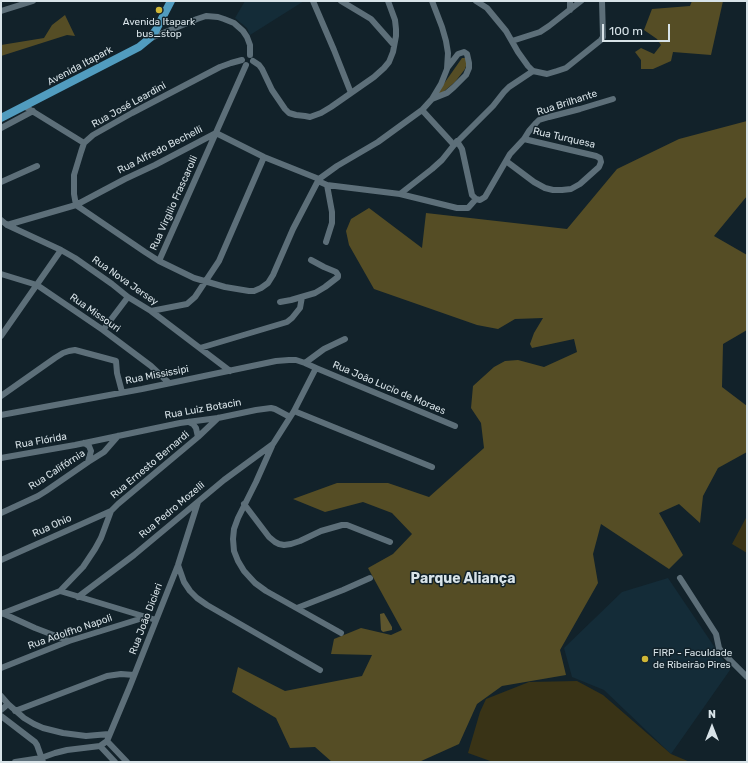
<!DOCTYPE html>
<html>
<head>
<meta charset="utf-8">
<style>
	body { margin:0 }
	#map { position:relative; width:748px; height:763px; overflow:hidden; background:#12222a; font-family:Rubik,sans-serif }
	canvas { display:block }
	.frame { position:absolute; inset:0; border:2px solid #d8e3e8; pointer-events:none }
	.north { position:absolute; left:692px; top:707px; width:40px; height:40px; -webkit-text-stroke:3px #12222a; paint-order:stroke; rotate:0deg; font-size:11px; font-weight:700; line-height:16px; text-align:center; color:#d8e3e8 }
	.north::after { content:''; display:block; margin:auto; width:14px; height:18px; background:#d8e3e8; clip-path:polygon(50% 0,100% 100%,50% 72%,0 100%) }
	.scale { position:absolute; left:602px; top:24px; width:68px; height:18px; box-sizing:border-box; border:2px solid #d8e3e8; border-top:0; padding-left:5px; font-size:12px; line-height:14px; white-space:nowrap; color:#d8e3e8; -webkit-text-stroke:3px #12222a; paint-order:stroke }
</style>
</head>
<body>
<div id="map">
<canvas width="748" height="763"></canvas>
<div class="frame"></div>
<div class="north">N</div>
<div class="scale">100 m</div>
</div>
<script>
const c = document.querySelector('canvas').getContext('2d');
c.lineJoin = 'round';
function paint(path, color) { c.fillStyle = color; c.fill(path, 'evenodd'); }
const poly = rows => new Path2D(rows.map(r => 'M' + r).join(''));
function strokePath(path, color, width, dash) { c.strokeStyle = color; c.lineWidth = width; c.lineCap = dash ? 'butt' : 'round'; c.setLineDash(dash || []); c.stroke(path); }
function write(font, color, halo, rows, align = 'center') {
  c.font = font + ' Rubik,sans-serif'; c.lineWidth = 3; c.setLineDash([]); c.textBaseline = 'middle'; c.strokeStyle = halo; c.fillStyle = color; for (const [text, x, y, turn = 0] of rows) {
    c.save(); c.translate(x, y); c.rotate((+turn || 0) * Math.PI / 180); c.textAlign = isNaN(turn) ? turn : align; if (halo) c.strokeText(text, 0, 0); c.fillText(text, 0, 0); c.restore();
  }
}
paint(poly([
	[245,1,304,1,250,35,247,28,235,18],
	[668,578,730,670,671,754,604,690,572,677,564,648,622,592]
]), '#142c38');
paint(poly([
	[747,516,747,553,732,544],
	[577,681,603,695,671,754,690,762,493,762,468,753,480,712,486,699,529,682]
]), '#393316');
paint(poly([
	[692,1,723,1,711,55,673,52,671,61,653,69,641,69,641,60,635,52,641,48,654,54,661,45,657,39,644,30,652,9,690,6],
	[65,15,75,36,67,35,1,56,1,45,44,38,52,25],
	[462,58,466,58,467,63,465,69,455,82,442,93,436,95],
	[747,121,747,196,714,236,747,255,747,330,723,344,722,387,747,406,747,452,718,468,703,496,700,523,679,504,659,513,683,555,669,569,601,524,593,554,598,583,560,650,566,675,502,686,477,704,459,744,419,762,332,762,315,747,290,748,276,718,232,692,238,667,285,691,362,676,372,655,331,654,334,639,361,628,391,635,402,630,368,568,393,554,412,534,392,513,363,502,325,512,293,499,337,483,388,483,429,497,484,448,481,423,471,408,473,386,494,367,505,361,518,360,544,367,577,352,574,339,532,348,530,344,534,333,543,318,515,319,498,329,477,325,374,289,349,245,346,231,351,219,369,208,422,248,426,213,567,229,617,169,679,139]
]), '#554d25');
paint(poly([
	[384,613,392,627,392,630,383,632,381,630,380,614]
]), '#5e562e');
strokePath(poly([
	[313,1,334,50,351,93],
	[341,1,371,19,394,45],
	[476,1,487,8,506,31,518,52,528,66,533,71,547,74,557,71,566,68,601,40,603,37,602,1],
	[570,10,570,1],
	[1,11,33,1],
	[151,38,197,19,206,16,218,17,224,19,234,23,243,31,247,37,250,45,250,55],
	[512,41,540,32,549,26,581,1],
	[242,60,231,63,220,67,132,113,93,135,84,143,81,152,74,175,74,194,76,205,145,252,159,261,194,278,225,287,249,291,254,291,261,288,268,283,273,275,293,229,319,179,337,166,378,142,422,110,432,99,441,84,447,69,448,53,446,41,442,27,432,1],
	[253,61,259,65,262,69,272,90,285,109,289,113,296,115,305,116,310,117,321,113,331,107,374,77,384,68,389,62,393,52,396,36,396,29,395,20,388,1],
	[432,99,447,93,454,87,466,75,469,68,469,63,467,54,464,52,458,54,448,67],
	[24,106,84,143],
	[422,110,454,145],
	[1,128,33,111],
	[457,141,462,149,472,195,476,199,480,200,485,197,510,154,524,139,529,131,536,123,539,120,549,117,580,109,613,99],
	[506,161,534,182,545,188,553,190,562,190,571,189,580,184,599,167,601,162,600,158,596,156,524,139],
	[318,181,327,185,400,194,457,208,468,208,476,199],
	[1,182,37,166],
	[400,194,432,169,442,160,454,145,493,106,504,92,509,87,533,71],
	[1,220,7,225,61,250,75,258,112,284,128,297,151,311,230,371],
	[7,225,76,205,125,179,155,165,216,133,264,157,319,179],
	[326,242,332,223,332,212,327,185],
	[159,261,246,65],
	[1,274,37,285,103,330,151,366,169,383],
	[280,302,291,300,315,293,325,287,338,277,338,275,336,272,324,267,311,260],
	[151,311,187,304,195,297,219,261,264,157],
	[103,330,128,297],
	[1,336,61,250],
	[200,348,287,322,292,318,300,308,302,297],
	[305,363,324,349,345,339],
	[1,396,55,358,63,353,69,351,75,350,116,361,117,373,122,392],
	[294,411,432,467],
	[1,415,142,389,276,361,289,360,296,360,305,363,316,368,455,426],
	[189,422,193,424,196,428,198,437],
	[84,443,89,446,91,451,88,462],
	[272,446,256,482,238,518,234,529,233,539,234,551,238,561,244,571,255,583,266,591,341,633],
	[1,458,75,445,180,423,218,418,256,410,271,408,275,409,290,417],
	[244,504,269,537,275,542,279,544,284,545,291,544,300,541,321,531,342,525,347,525,390,542],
	[1,513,38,496,46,491,88,462,104,452,118,436],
	[1,560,111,511],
	[178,565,184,582,190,591,197,598,207,605,320,670],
	[680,578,716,634,719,648,721,651,747,677],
	[60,591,83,567,95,549,101,538,111,511,118,504,198,437,218,418],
	[78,597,134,555,224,480,273,444,294,411,316,368],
	[297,608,343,590,370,578],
	[2,613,35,628,69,641],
	[1,614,60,591,156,620],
	[1,668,69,641,146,617],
	[1,696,8,704,24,718,34,724,43,728,63,733,86,736,109,734],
	[1,710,8,704],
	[15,711,107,676,121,674,134,675],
	[1,716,35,742,37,745,43,762],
	[107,741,130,686,178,565,198,502],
	[107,741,127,762],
	[100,746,115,762],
	[15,762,41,758,55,753,67,750,100,746,107,741]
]), '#5d6f79', 6);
strokePath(poly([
	[1,118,139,47,150,38,156,30,171,1]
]), '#519cbf', 8);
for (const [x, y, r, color] of [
	[159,10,4,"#d0b736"],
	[645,659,4,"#d0b736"]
]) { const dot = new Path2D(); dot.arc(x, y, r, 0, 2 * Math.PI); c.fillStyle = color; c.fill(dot); strokePath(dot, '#12222a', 1.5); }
write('10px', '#d8e3e8', '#12222a', [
	["Avenida Itapark",159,22],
	["bus_stop",159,34],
	["FIRP - Faculdade",653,653,"left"],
	["de Ribeirão Pires",653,665,"left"]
]);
write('10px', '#d8e3e8', '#12222a', [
	["Avenida Itapark",80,66,-28],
	["Rua Brilhante",567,103,-18],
	["Rua José Leardini",129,105,-29],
	["Rua Turquesa",564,138,13],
	["Rua Alfredo Bechelli",160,150,-27],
	["Rua Virgilio Frascarolli",174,203,-66],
	["Rua Nova Jersey",125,281,35],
	["Rua Missouri",95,313,35],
	["Rua Mississipi",157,375,-11],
	["Rua João Lucio de Moraes",389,388,23],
	["Rua Luiz Botacin",203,409,-10],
	["Rua Flórida",41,441,-10],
	["Rua Ernesto Bernardi",150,465,-40],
	["Rua Califórnia",57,470,-33],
	["Rua Pedro Mozelli",172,510,-40],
	["Rua Ohio",52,526,-24],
	["Rua João Dicieri",146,619,-69],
	["Rua Adolfho Napoli",70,632,-19]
]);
write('bold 14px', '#d8e3e8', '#12222a', [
	["Parque Aliança",463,579]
]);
</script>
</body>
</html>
